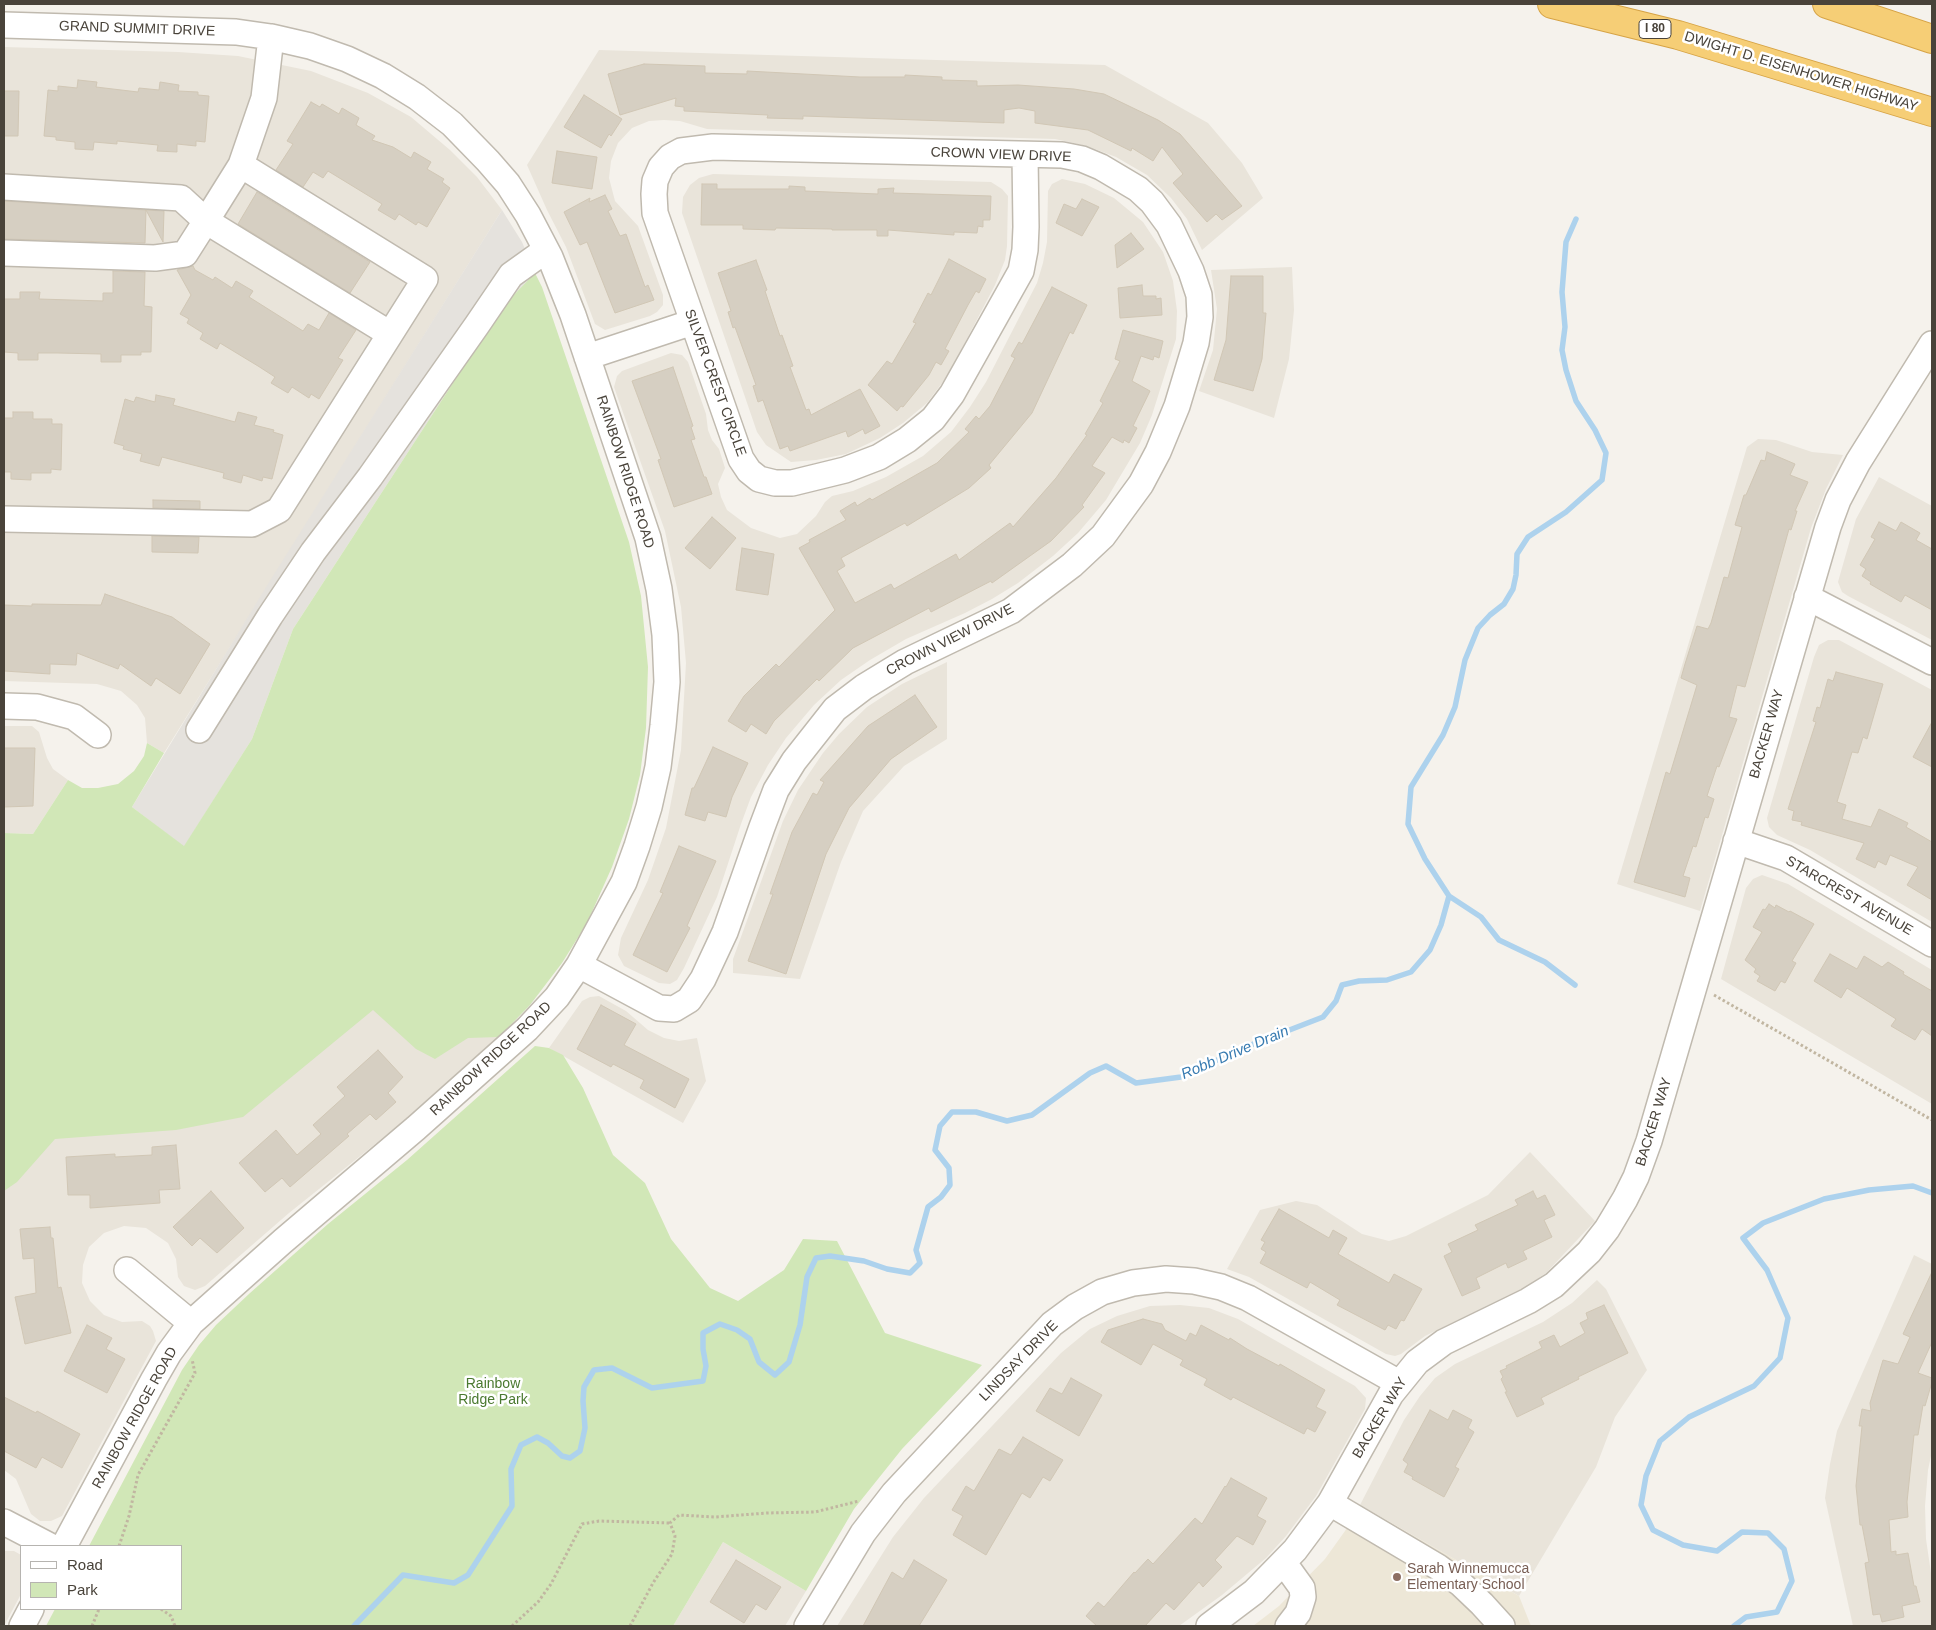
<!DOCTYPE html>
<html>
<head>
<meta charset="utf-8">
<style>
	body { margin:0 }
	#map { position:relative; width:1936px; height:1630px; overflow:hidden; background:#f5f2ec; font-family:Arial,sans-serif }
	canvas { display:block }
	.frame { position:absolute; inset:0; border:5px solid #49433a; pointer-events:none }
	.legend { position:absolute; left:20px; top:1545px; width:162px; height:65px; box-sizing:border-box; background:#fff; border:1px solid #b6b4b0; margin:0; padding:6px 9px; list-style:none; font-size:15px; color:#49433a }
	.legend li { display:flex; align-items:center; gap:10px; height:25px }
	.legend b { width:25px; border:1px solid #b6b4b0 }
</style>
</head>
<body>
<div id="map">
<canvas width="1936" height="1630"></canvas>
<div class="frame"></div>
<ul class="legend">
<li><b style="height:6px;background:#fff"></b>Road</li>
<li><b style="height:14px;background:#d1e7b7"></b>Park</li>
</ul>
</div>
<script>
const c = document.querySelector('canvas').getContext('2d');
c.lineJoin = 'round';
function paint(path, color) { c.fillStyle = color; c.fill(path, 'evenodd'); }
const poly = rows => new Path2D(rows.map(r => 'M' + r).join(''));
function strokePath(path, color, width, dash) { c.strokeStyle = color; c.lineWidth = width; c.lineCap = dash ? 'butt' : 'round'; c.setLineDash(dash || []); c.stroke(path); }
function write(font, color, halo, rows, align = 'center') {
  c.font = font + ' Arial,sans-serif'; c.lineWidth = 5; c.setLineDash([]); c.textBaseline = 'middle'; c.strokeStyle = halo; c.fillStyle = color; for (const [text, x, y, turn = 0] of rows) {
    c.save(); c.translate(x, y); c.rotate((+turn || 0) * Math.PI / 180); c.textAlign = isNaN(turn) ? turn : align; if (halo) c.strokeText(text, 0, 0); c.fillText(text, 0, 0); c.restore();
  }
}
paint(poly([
	[4,47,178,52,238,56,311,71,368,93,411,117,450,150,477,177,502,210,164,753,147,743,145,718,137,705,121,691,97,684,4,681],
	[599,50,1105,65,1208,123,1242,163,1263,198,1202,250,1187,219,1171,198,1147,175,1116,157,1087,146,1055,139,707,129,680,121,664,120,649,121,632,128,618,143,611,161,609,178,615,201,638,226,663,295,663,305,657,312,650,316,605,330,595,324,566,247,547,210,527,165],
	[713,174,991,182,1002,189,1008,196,1007,246,1005,260,995,285,948,375,927,403,903,423,880,438,846,454,816,460,791,462,766,445,757,432,682,213,683,197,690,185,699,178],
	[1062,179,1085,184,1114,198,1143,222,1163,252,1173,281,1177,311,1176,339,1152,415,1140,443,1106,500,1078,533,1053,556,1018,583,992,599,965,613,906,639,870,660,841,680,814,705,786,738,768,765,751,797,741,824,717,897,684,968,677,980,670,984,659,983,624,966,618,955,621,938,648,880,666,828,681,750,686,663,681,607,665,531,614,387,617,376,622,371,671,353,682,355,688,362,706,414,708,430,712,440,719,449,725,468,718,484,721,497,727,510,751,528,780,538,797,534,816,516,825,502,832,496,853,491,886,477,923,456,951,432,970,407,986,382,1037,283,1043,263,1047,242,1048,191,1052,184],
	[1292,267,1294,310,1289,359,1274,418,1199,391,1213,350,1217,309,1211,270],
	[1758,439,1776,440,1812,452,1843,455,1826,489,1811,528,1700,911,1617,884,1747,447],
	[1879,477,1932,506,1932,640,1848,596,1842,592,1838,582,1856,519],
	[1828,640,1839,640,1932,690,1932,922,1810,850,1777,835,1769,827,1767,818,1814,657,1819,645],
	[947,662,947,739,904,766,863,811,841,862,800,979,733,973,733,959,783,821,798,790,823,753,839,734,867,707,902,684],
	[4,726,32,726,39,732,47,758,53,769,68,780,33,834,4,833],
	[1762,875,1788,884,1932,970,1932,1104,1721,979,1746,888,1753,879],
	[343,941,505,1032,394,1129,289,1213,205,1286,195,1290,184,1286,178,1277,176,1259,168,1243,146,1228,124,1226,104,1233,89,1247,83,1265,82,1283,90,1301,104,1315,122,1322,142,1321,150,1326,153,1331,156,1341,62,1516,51,1521,40,1521,31,1514,16,1479,4,1470,4,1077],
	[599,996,626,1011,648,1030,664,1038,679,1041,697,1038,706,1081,683,1123,549,1048,582,1001,590,997],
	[1530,1152,1595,1221,1546,1273,1527,1286,1425,1336,1401,1354,1395,1356,1386,1354,1249,1277,1227,1269,1260,1210,1296,1201,1317,1205,1362,1234,1389,1241,1406,1236,1488,1195],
	[1914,1255,1932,1264,1932,1451,1928,1470,1925,1506,1926,1539,1932,1580,1932,1626,1853,1626,1825,1498,1830,1464,1837,1431],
	[1597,1280,1606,1289,1647,1370,1615,1417,1596,1467,1519,1596,1360,1505,1404,1420,1420,1396,1435,1378,1455,1364,1543,1322,1572,1303],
	[1180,1305,1209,1308,1238,1319,1355,1386,1366,1398,1365,1409,1316,1496,1286,1536,1266,1558,1222,1595,1179,1626,837,1626,893,1537,924,1498,1061,1353,1090,1329,1117,1316,1150,1306],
	[723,1542,806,1591,785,1626,673,1626],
	[4,1551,14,1551,21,1555,21,1594,4,1626]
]), '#e9e4da');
paint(poly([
	[502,210,522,242,535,273,503,306,293,629,252,739,184,847,132,807,268,584]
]), '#e5e2dd');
paint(poly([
	[1360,1505,1519,1596,1531,1626,1253,1626,1279,1606,1325,1559,1345,1531]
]), '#ede7d7');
paint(poly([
	[535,273,542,287,629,542,641,596,648,667,646,728,640,775,629,819,612,867,587,923,562,963,530,1005,499,1037,468,1038,435,1059,416,1049,373,1010,243,1117,176,1130,55,1139,17,1182,4,1191,4,833,33,834,68,780,82,788,98,788,118,784,134,771,144,756,147,743,164,753,132,807,184,846,252,739,293,629,503,306],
	[535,1046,549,1048,563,1055,583,1088,613,1155,645,1183,671,1239,710,1288,738,1301,784,1270,803,1239,837,1241,885,1333,982,1365,902,1449,854,1509,806,1591,723,1542,673,1626,46,1626,55,1609,181,1609,181,1546,89,1546,182,1370,199,1345,216,1325,250,1293,328,1224,407,1160]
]), '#d1e7b7');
strokePath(poly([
	[1449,896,1481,917,1499,940,1545,962,1575,985],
	[354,1626,403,1575,454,1583,468,1575,512,1506,511,1469,521,1445,537,1437,548,1443,562,1456,570,1458,580,1451,585,1428,583,1401,584,1387,594,1370,612,1368,652,1388,703,1381,706,1366,703,1349,703,1333,720,1324,737,1330,750,1339,759,1362,775,1375,789,1362,800,1325,807,1277,816,1258,830,1256,864,1261,887,1269,910,1273,920,1263,916,1250,928,1207,941,1197,950,1185,949,1168,935,1150,940,1126,952,1112,976,1112,1007,1121,1032,1115,1090,1073,1106,1066,1136,1083,1181,1077,1243,1048,1323,1017,1336,1001,1342,985,1359,981,1387,980,1411,972,1430,950,1441,925,1449,896,1425,859,1408,824,1411,787,1443,735,1455,707,1465,660,1478,628,1490,615,1504,604,1513,589,1516,575,1517,554,1528,537,1566,512,1602,480,1606,453,1595,430,1576,401,1566,370,1562,350,1565,327,1562,292,1566,242,1576,219],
	[1734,1626,1746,1617,1777,1612,1792,1581,1784,1549,1768,1533,1742,1532,1717,1551,1683,1545,1653,1530,1641,1505,1646,1476,1660,1441,1689,1417,1754,1386,1780,1358,1788,1318,1767,1270,1743,1238,1763,1223,1824,1199,1869,1190,1913,1186,1932,1193]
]), '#add2ed', 5.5);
const building = poly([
	[644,64,705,66,705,73,747,74,747,71,860,77,905,77,905,75,942,77,942,80,977,81,977,86,1018,85,1074,89,1104,94,1158,120,1180,134,1242,206,1222,220,1216,214,1207,222,1173,183,1183,174,1162,147,1153,161,1132,148,1131,151,1088,130,1035,123,1035,111,1019,108,1004,110,1004,123,803,116,803,119,767,118,768,115,684,111,684,107,675,106,676,98,620,115,608,74,644,64],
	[78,80,97,82,96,87,138,92,139,88,159,90,160,82,179,85,178,91,198,92,198,95,209,96,205,142,196,141,196,146,177,144,177,152,157,151,158,145,117,141,117,144,94,142,93,150,75,149,75,142,56,140,56,137,44,136,48,90,58,91,58,86,77,88,78,80],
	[4,91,19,91,18,136,4,136,4,91],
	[584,95,622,119,611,136,609,134,601,148,564,127,584,95],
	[311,102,320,107,322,104,339,114,342,108,359,118,356,125,375,136,372,140,393,147,411,158,414,152,431,162,427,169,444,179,442,182,450,188,427,227,418,222,416,225,399,214,395,220,378,210,382,204,328,171,323,178,313,172,303,187,276,170,293,144,287,141,311,102],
	[557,151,597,157,592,189,552,183,557,151],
	[702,184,717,184,717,189,789,189,789,186,805,187,805,191,878,194,878,189,894,188,893,193,991,196,990,220,983,220,983,227,978,226,977,233,954,232,954,235,888,230,888,236,877,236,877,230,832,230,832,229,776,228,775,230,743,229,743,225,701,225,702,184],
	[257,192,370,262,350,293,238,224,257,192],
	[605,195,612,209,608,211,620,236,626,234,645,287,648,285,654,300,615,313,587,242,580,245,564,212,590,198,589,202,605,195],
	[1082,199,1099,207,1082,236,1056,223,1064,204,1076,209,1082,199],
	[4,201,146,210,145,243,4,239,4,201],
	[146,210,164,211,163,242,146,210],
	[1131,233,1144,249,1117,268,1115,245,1131,233],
	[949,259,986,279,979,293,976,291,968,305,945,349,949,351,941,365,936,362,929,375,903,407,901,406,897,411,868,385,887,361,892,364,916,323,913,322,928,293,931,295,949,259],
	[756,260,767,290,765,291,780,336,782,335,793,366,790,367,806,410,809,409,811,415,860,389,880,426,865,434,863,429,848,437,846,431,790,451,788,446,780,449,763,400,758,402,753,386,756,385,735,327,733,328,728,312,731,311,718,273,756,260],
	[193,266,195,270,213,280,215,277,232,288,236,281,253,291,249,297,303,331,308,324,319,330,329,313,356,330,338,358,343,360,319,399,311,394,309,398,292,387,288,393,271,383,275,377,258,366,220,343,217,349,200,339,203,333,187,323,189,319,180,314,191,295,177,270,193,266],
	[113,271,145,272,144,306,152,307,151,352,141,352,141,355,121,355,121,362,101,362,101,354,58,353,38,353,38,360,18,360,18,353,4,352,4,299,20,299,20,292,40,292,39,299,103,301,103,293,113,293,113,271],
	[1231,276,1263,276,1263,313,1266,313,1262,359,1253,391,1214,380,1226,340,1231,276],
	[1142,285,1143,296,1156,296,1156,299,1161,298,1162,315,1120,318,1118,288,1142,285],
	[1052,287,1087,305,1073,334,1070,332,1032,413,989,465,991,468,969,488,907,526,905,523,841,558,845,566,837,571,855,603,891,584,894,589,956,554,959,560,1010,523,1013,527,1056,478,1087,435,1085,434,1103,403,1100,401,1120,361,1115,359,1123,330,1163,341,1159,358,1154,356,1153,360,1141,356,1132,381,1150,391,1133,426,1137,428,1129,443,1124,440,1123,443,1112,437,1092,466,1105,473,1082,505,1084,507,1051,541,992,583,991,581,931,612,929,608,853,648,819,681,817,679,774,721,766,734,751,724,746,732,728,721,744,696,776,664,779,667,835,610,799,548,810,542,809,540,846,520,840,511,855,502,857,506,870,498,872,500,937,463,969,432,965,429,976,416,979,419,990,406,1015,358,1011,356,1019,342,1022,344,1052,287],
	[673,367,693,426,691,427,695,439,691,440,704,477,706,477,712,494,674,507,658,460,661,459,632,381,673,367],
	[156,395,175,399,173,405,235,422,238,412,257,417,254,425,274,430,273,432,283,435,272,479,263,477,262,481,243,475,241,483,223,478,224,473,162,457,159,466,140,461,142,454,123,449,124,446,114,443,125,399,134,402,136,397,155,402,156,395],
	[13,412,33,412,33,419,52,419,52,424,62,424,61,470,51,469,51,473,31,473,31,480,11,479,11,472,4,472,4,418,13,418,13,412],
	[1767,452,1795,464,1790,475,1808,482,1795,511,1797,511,1791,530,1789,529,1745,687,1737,685,1729,717,1737,719,1719,767,1717,766,1707,796,1714,799,1708,818,1705,817,1696,847,1693,846,1683,876,1690,878,1685,897,1634,882,1666,772,1670,774,1697,685,1681,678,1685,664,1697,626,1708,629,1711,623,1724,577,1728,578,1742,527,1735,525,1744,495,1746,495,1761,460,1765,461,1767,452],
	[153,500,200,501,200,509,153,508,153,500],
	[712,517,736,538,710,569,685,548,712,517],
	[1879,522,1896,531,1901,522,1920,533,1916,540,1932,549,1932,610,1905,595,1901,602,1870,584,1871,582,1862,576,1866,569,1860,565,1875,539,1871,537,1879,522],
	[152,536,199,537,198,553,152,552,152,536],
	[742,548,774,554,768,595,736,590,742,548],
	[105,594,172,617,210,644,180,694,156,678,151,686,120,664,118,669,77,653,76,665,50,664,50,674,4,671,4,605,32,606,32,604,101,605,105,594],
	[1836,672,1883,684,1867,739,1863,737,1858,753,1852,752,1837,802,1846,805,1842,819,1871,827,1879,809,1908,823,1906,827,1932,842,1932,900,1907,885,1918,867,1890,855,1886,865,1878,861,1875,868,1856,859,1864,843,1801,825,1802,822,1792,820,1794,811,1788,809,1816,722,1813,721,1817,707,1820,708,1828,679,1833,681,1836,672],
	[915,695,937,727,891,759,849,808,826,854,786,974,748,961,773,894,770,894,792,832,813,793,817,795,824,782,820,780,868,726,915,695],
	[1932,722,1932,767,1913,757,1932,722],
	[713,747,748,763,732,797,726,817,708,812,705,821,685,815,692,788,694,788,713,747],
	[4,748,35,748,33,806,4,807,4,748],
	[679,846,716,861,687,926,690,928,667,972,633,955,663,893,660,892,679,846],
	[1769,904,1775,908,1776,905,1789,912,1790,911,1814,924,1792,961,1796,963,1785,983,1781,981,1775,991,1757,981,1760,976,1754,972,1756,969,1745,960,1762,932,1753,927,1763,909,1765,910,1769,904],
	[1830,954,1857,969,1864,956,1882,967,1888,962,1904,972,1903,974,1932,991,1932,1036,1922,1029,1915,1040,1891,1026,1896,1019,1847,988,1841,998,1814,981,1830,954],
	[601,1005,636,1024,624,1045,689,1079,675,1108,640,1088,644,1080,613,1064,611,1067,577,1049,601,1005],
	[378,1050,403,1077,388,1093,396,1102,376,1120,370,1114,347,1134,349,1136,290,1187,282,1178,265,1192,239,1163,276,1130,297,1155,321,1134,313,1125,345,1096,337,1087,378,1050],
	[176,1145,180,1189,159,1190,160,1203,90,1208,90,1195,68,1195,66,1157,115,1154,115,1157,152,1155,152,1147,176,1145],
	[211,1191,244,1228,217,1253,200,1238,192,1246,173,1227,211,1191],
	[1533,1191,1537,1199,1545,1195,1555,1215,1544,1220,1552,1237,1523,1251,1527,1259,1508,1268,1506,1263,1476,1278,1480,1288,1462,1296,1444,1256,1452,1252,1448,1244,1478,1230,1475,1225,1518,1205,1515,1200,1533,1191],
	[1279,1209,1329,1238,1333,1230,1347,1238,1338,1254,1389,1283,1394,1274,1422,1289,1404,1321,1401,1320,1396,1329,1388,1325,1385,1330,1337,1305,1340,1300,1310,1282,1307,1288,1260,1263,1266,1252,1261,1249,1265,1242,1261,1240,1279,1209],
	[50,1227,51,1238,53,1238,58,1288,61,1287,71,1333,25,1344,15,1297,36,1293,34,1258,23,1259,20,1229,50,1227],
	[1932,1272,1932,1342,1918,1373,1932,1378,1932,1382,1925,1406,1923,1405,1918,1435,1914,1435,1907,1502,1908,1517,1889,1520,1891,1552,1896,1551,1896,1555,1908,1553,1914,1586,1916,1586,1920,1602,1902,1606,1904,1617,1882,1622,1880,1614,1873,1615,1865,1563,1869,1562,1862,1525,1860,1525,1856,1486,1862,1426,1859,1426,1862,1409,1871,1411,1870,1403,1883,1360,1898,1364,1910,1337,1903,1334,1932,1272],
	[1604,1305,1628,1353,1578,1377,1579,1379,1541,1398,1544,1404,1517,1417,1505,1392,1507,1392,1501,1379,1503,1377,1500,1371,1507,1368,1506,1366,1542,1348,1539,1342,1554,1335,1560,1347,1585,1333,1580,1323,1588,1319,1586,1313,1604,1305],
	[1143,1319,1162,1324,1165,1330,1186,1341,1190,1333,1196,1336,1201,1325,1229,1340,1230,1338,1247,1349,1279,1366,1280,1364,1325,1390,1316,1407,1326,1412,1315,1432,1307,1428,1304,1434,1233,1397,1231,1400,1204,1385,1207,1379,1180,1365,1183,1360,1153,1344,1141,1365,1101,1342,1108,1330,1143,1319],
	[87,1325,112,1338,106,1349,125,1359,107,1393,64,1371,87,1325],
	[1071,1378,1102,1395,1079,1436,1036,1411,1050,1388,1062,1394,1071,1378],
	[4,1397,36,1413,37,1411,80,1434,62,1468,42,1457,36,1468,4,1451,4,1397],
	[1430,1410,1448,1420,1453,1410,1472,1420,1468,1428,1474,1432,1455,1467,1459,1469,1444,1497,1412,1479,1413,1477,1404,1472,1408,1464,1403,1460,1430,1410],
	[1023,1437,1063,1460,1050,1481,1043,1477,1030,1498,1022,1493,986,1555,953,1535,963,1516,952,1510,966,1486,974,1491,999,1449,1011,1455,1023,1437],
	[1231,1478,1267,1498,1257,1516,1266,1521,1253,1545,1237,1536,1215,1560,1222,1567,1203,1587,1199,1582,1174,1610,1166,1603,1145,1626,1097,1626,1086,1616,1098,1602,1104,1607,1134,1572,1135,1573,1148,1559,1153,1564,1195,1518,1202,1524,1225,1486,1226,1487,1231,1478],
	[736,1560,781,1587,766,1610,756,1604,744,1623,710,1602,736,1560],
	[914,1560,947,1580,919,1626,863,1626,892,1572,903,1579,914,1560]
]);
paint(building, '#d6cfc2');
strokePath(building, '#d1c7b5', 1);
const minor = poly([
	[4,25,236,32,271,37,310,46,347,59,383,76,417,97,452,124,488,161,508,184,528,215,550,257,573,315,648,538,659,589,665,635,667,682,663,726,658,767,649,807,637,846,624,882,579,965,557,997,527,1029,416,1128,283,1241,191,1323,169,1353,154,1379,64,1546],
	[4,187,181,198,206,221,241,165,264,98,271,37],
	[4,253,155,258,185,254,206,221,390,334],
	[587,357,693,322],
	[4,519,252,524,279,510,425,279,241,165],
	[1807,597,1932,662],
	[4,706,37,707,74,717,98,735],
	[199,730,270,616,313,552,370,477,477,325,511,275,546,250],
	[1736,841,1786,858,1932,944],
	[579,965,659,1008,674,1009,689,1000,703,979,725,932,762,827,776,790,794,761,835,709,864,687,905,662,1011,611,1072,565,1103,536,1141,484,1158,452,1177,406,1196,343,1200,317,1199,295,1191,271,1169,225,1152,202,1138,189,1101,167,1082,159,1062,155,713,147,681,151,670,157,661,167,655,181,654,194,655,213,741,459,749,471,759,479,775,483,792,483,845,470,879,457,907,440,933,419,952,394,1021,271,1025,250,1026,227,1025,155],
	[127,1270,191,1323],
	[1330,1503,1438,1567,1461,1584,1482,1604,1502,1626],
	[4,1522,50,1546],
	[1284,1563,1302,1588,1303,1597,1298,1613,1288,1626],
	[22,1626,31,1609],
	[807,1626,863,1533,894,1493,1052,1324,1075,1307,1102,1292,1133,1283,1166,1279,1194,1281,1221,1287,1248,1298,1399,1383],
	[1209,1626,1254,1592,1295,1550,1330,1503,1391,1394,1417,1362,1444,1342,1528,1301,1554,1285,1589,1252,1607,1229,1625,1199,1636,1177,1649,1141,1828,527,1838,500,1858,462,1932,344]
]);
const highway = poly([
	[1552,4,1678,35,1932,112],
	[1827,4,1932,39]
]);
strokePath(minor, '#c0baaf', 28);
strokePath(highway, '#d6a345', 30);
strokePath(poly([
	[1714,995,1932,1120],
	[119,1546,129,1516,138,1475,195,1373,192,1359],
	[161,1609,171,1616,175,1626],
	[92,1626,99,1609],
	[512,1626,538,1602,551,1584,582,1524,599,1521,670,1523],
	[630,1626,653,1583,672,1554,675,1536,670,1523,679,1515,715,1517,767,1513,815,1512,859,1501]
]), '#c1b6a1', 3, [2.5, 2.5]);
strokePath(minor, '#fff', 25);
strokePath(highway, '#f6ce76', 28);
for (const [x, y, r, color] of [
	[1397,1577,5,"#8d6e63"]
]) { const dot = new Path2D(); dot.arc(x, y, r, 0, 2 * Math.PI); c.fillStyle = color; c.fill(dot); strokePath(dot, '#fff', 2); }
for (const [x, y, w] of [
	[1655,29,32]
]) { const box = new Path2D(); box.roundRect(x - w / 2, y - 9.5, w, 19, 4); c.fillStyle = '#fff'; c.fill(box); strokePath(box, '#49433a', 1); }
write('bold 12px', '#49433a', null, [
	["I 80",1655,29]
]);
write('14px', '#49433a', '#fff', [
	["GRAND SUMMIT DRIVE",137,29,2],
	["DWIGHT D. EISENHOWER HIGHWAY",1801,72,17],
	["CROWN VIEW DRIVE",1001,155,2],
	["SILVER CREST CIRCLE",715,383,70],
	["RAINBOW RIDGE ROAD",625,472,72],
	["CROWN VIEW DRIVE",950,640,-27],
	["BACKER WAY",1767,734,-74],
	["STARCREST AVENUE",1849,896,30],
	["RAINBOW RIDGE ROAD",491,1059,-43],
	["BACKER WAY",1654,1122,-73],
	["LINDSAY DRIVE",1019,1361,-46],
	["RAINBOW RIDGE ROAD",135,1418,-61],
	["BACKER WAY",1380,1418,-59]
]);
write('14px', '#4a792f', '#fff', [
	["Rainbow",493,1384],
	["Ridge Park",493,1400]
]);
write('14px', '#785e54', '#fff', [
	["Sarah Winnemucca",1407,1569],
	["Elementary School",1407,1585]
], 'left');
write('italic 15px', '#377bb1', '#fff', [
	["Robb Drive Drain",1235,1053,-23]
]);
</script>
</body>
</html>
